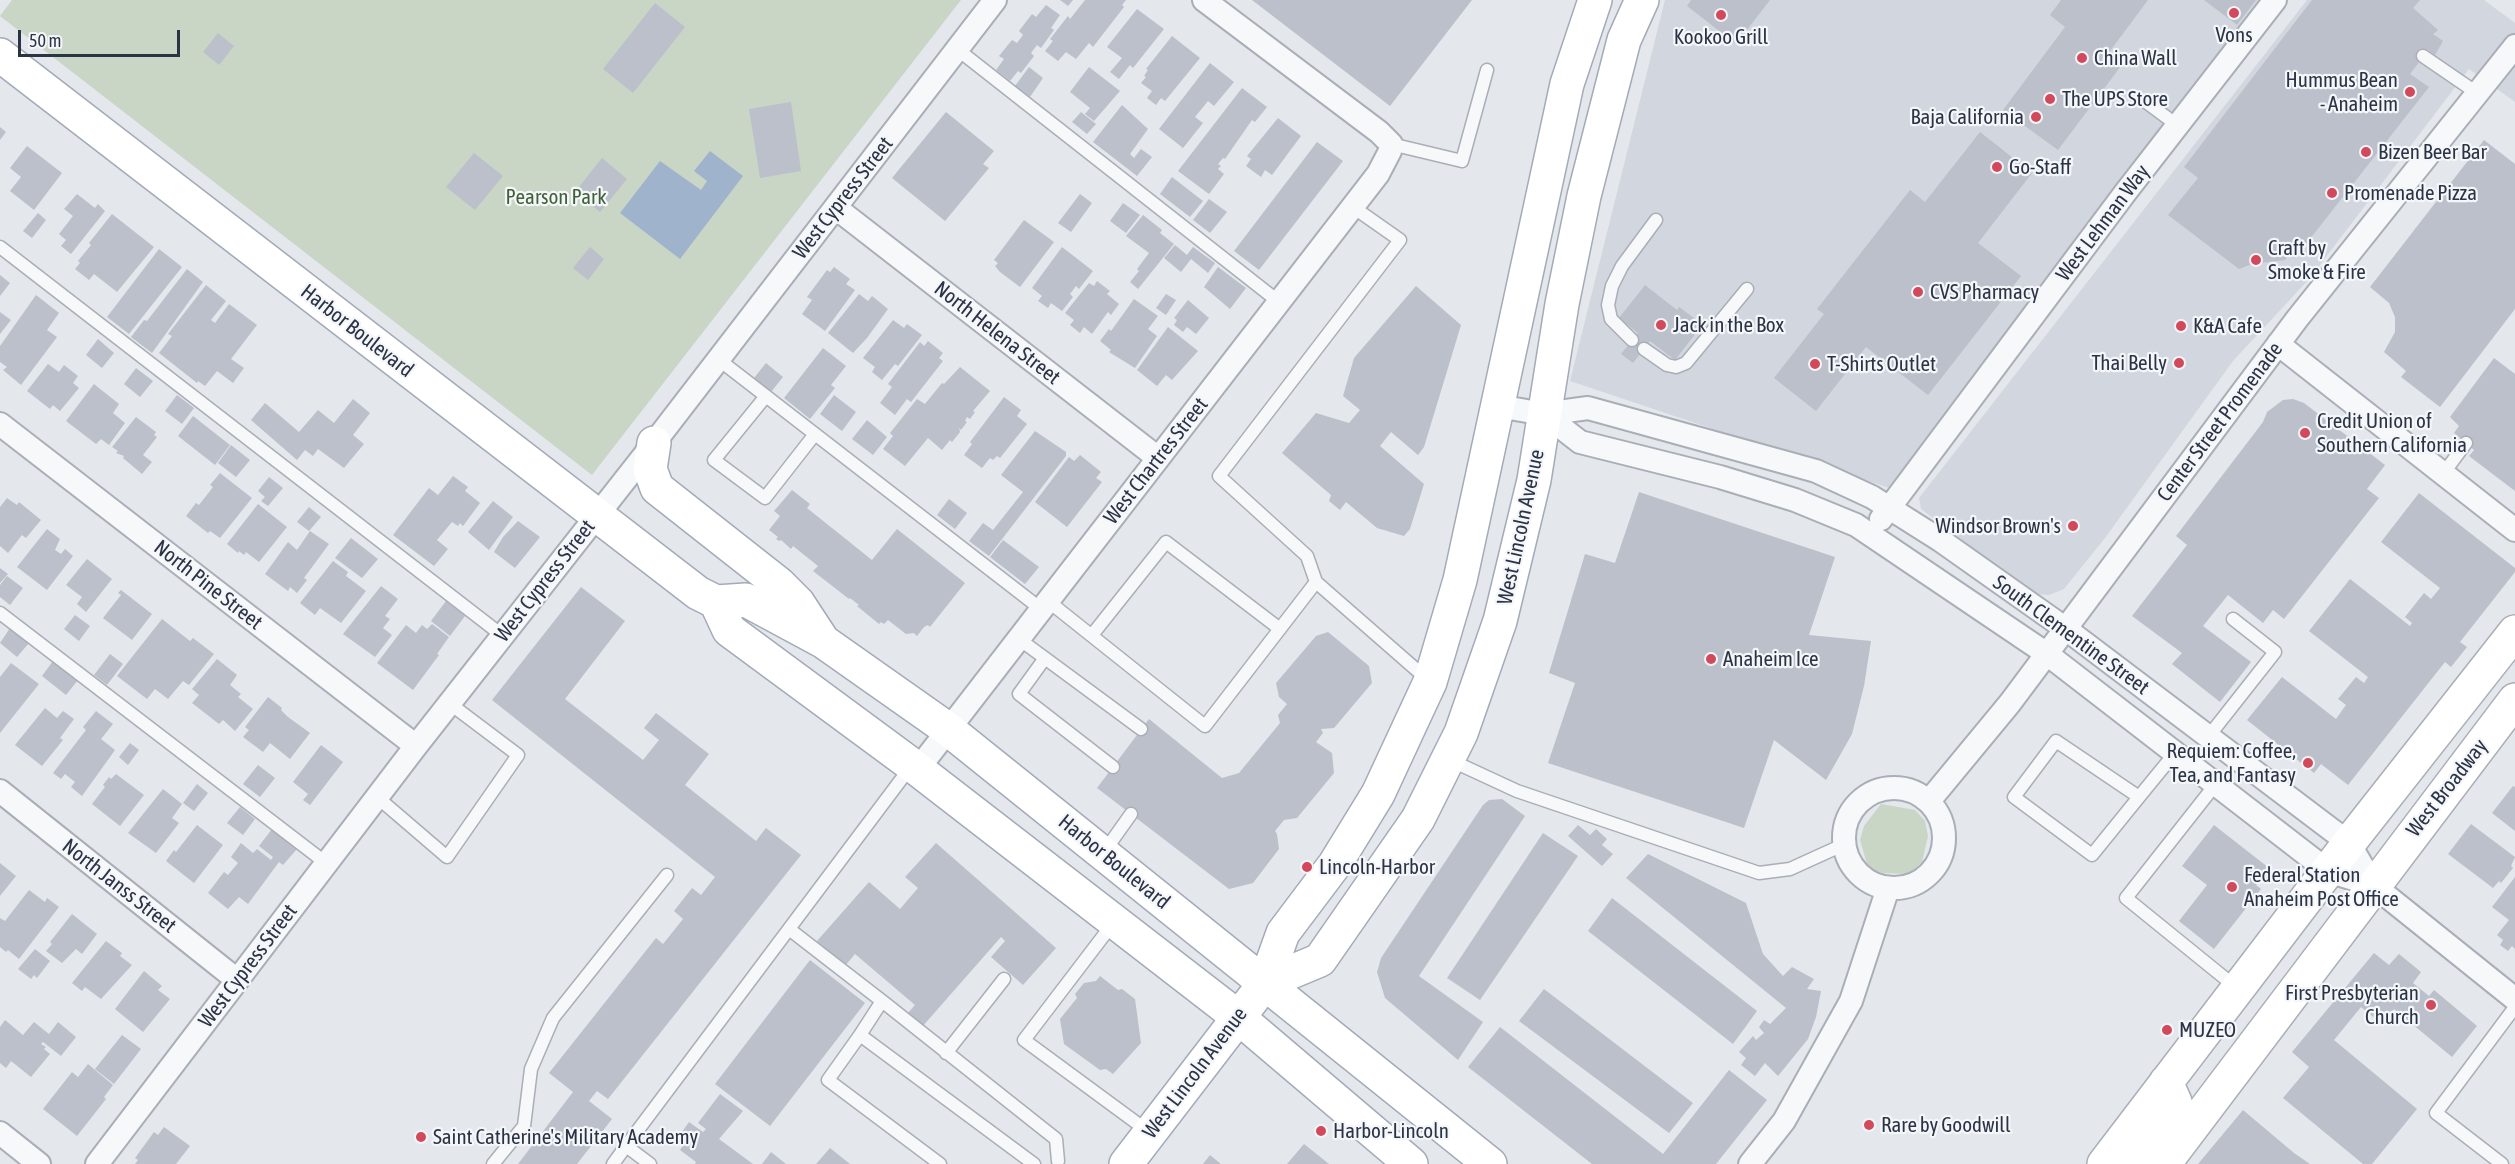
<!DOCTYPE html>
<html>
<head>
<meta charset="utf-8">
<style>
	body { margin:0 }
	#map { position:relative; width:2515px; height:1164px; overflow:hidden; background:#e4e7ec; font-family:"Asap Condensed",sans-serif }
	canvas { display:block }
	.scale { position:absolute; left:18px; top:30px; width:162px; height:27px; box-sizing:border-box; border:3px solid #2b3445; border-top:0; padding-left:8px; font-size:18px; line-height:21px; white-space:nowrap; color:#2b3445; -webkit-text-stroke:4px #f4f6f9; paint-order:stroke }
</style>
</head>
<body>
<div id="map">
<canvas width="2515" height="1164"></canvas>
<div class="scale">50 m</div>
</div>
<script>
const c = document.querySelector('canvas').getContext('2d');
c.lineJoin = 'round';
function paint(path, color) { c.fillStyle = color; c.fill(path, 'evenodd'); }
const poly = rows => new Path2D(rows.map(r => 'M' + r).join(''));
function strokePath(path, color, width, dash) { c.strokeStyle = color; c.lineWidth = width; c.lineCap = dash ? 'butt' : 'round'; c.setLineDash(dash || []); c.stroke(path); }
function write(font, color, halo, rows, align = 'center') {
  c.font = font + ' "Asap Condensed",sans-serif'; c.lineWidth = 4.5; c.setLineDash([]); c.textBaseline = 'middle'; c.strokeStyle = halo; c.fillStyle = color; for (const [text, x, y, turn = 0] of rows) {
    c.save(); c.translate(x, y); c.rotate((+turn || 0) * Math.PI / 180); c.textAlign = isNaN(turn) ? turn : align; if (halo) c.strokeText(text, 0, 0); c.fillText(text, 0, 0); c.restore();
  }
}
paint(poly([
	[1665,0,2262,0,1889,488,1570,381],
	[2307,0,2484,0,2515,23,2515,102,2469,69,2310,278,2233,361,2105,538,2064,589,2049,595,2034,594,1921,509,1919,498]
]), '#d2d6de');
paint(poly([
	[12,0,961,0,592,475,0,16],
	[1881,804,1915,810,1925,821,1928,836,1922,862,1909,874,1884,873,1875,871,1867,864,1860,840,1864,826]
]), '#c9d6c5');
paint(poly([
	[710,151,743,176,680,259,620,213,660,161,701,190,707,181,694,171]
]), '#9fb4cc');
paint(poly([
	[1060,0,1073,0,1068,6],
	[1085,0,1126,0,1122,5,1124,7,1093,47,1089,43,1076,59,1066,52,1058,61,1045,51,1053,41,1050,39,1068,16,1070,19],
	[1252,0,1472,0,1390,106],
	[1691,0,1770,0,1736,44,1687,6],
	[2061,0,2148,0,2110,51,2124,62,2058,150,2003,110,2065,27,2050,15],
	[2204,0,2256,0,2237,25],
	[2312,0,2420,0,2413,8,2438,30,2433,34,2443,41,2435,55,2428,50,2410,74,2429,87,2295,258,2290,253,2285,260,2252,264,2239,269,2168,215,2198,178,2184,167],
	[655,3,685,27,633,93,603,69],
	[1046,5,1060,15,1051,28,1054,30,1041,48,1037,45,1031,53,1034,56,1021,73,1018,71,1010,81,996,70,1004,59,999,56,1012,40,1017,43,1023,35,1019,31,1032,14,1036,17],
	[1137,9,1164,29,1133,68,1130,65,1119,79,1110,72,1122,58,1107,47],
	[218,33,234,46,219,65,203,52],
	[1172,36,1200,58,1165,101,1161,98,1156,105,1147,98,1152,91,1141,83,1146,77,1144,76,1148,70,1146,69],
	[1210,63,1234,82,1214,106,1208,101,1195,117,1203,123,1183,148,1159,129],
	[1029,67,1043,78,1030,97,1015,86],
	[1089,67,1120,91,1094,121,1085,114,1090,108,1070,92],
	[1242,88,1267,107,1255,122,1252,120,1225,159,1223,158,1218,164,1221,166,1218,169,1224,174,1209,194,1178,171],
	[791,102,801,171,760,178,749,109],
	[1122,105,1148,129,1130,154,1134,158,1141,149,1152,157,1137,176,1093,142],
	[946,112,994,151,983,164,989,168,945,221,892,178],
	[1081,112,1096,124,1087,134,1072,122],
	[1278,118,1301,136,1272,175,1265,170,1261,177,1246,166,1251,159,1247,156],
	[0,127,6,132,0,140],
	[1980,132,2032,173,1978,243,2021,276,1928,395,1866,347,1816,411,1774,378,1824,314,1817,309,1910,190,1925,202],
	[2484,140,2515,164,2515,309,2440,407,2401,377,2406,371,2384,352,2395,332,2395,317,2389,303,2370,287],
	[1317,142,1343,161,1259,270,1234,251],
	[27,146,62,173,34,210,10,191,21,177,10,168],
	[474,153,503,176,475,210,446,187],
	[602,158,627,179,600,212,575,192],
	[1172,177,1203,201,1190,217,1160,194],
	[77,194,95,208,98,204,105,211,71,254,61,246,66,240,59,234,73,216,64,209],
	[1080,194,1092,203,1071,232,1058,223],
	[1209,199,1227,212,1210,233,1193,220],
	[1123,203,1140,215,1126,233,1110,221],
	[38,213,46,220,32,238,23,231],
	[112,214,154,247,117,292,94,274,89,280,75,269,80,263,78,261,91,245,89,243],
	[1143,215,1162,230,1160,233,1174,244,1138,289,1130,282,1139,271,1137,269,1149,253,1126,236],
	[1024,220,1054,242,1020,287,1000,272,995,266,998,263,994,260],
	[1175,245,1187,255,1193,247,1215,263,1208,273,1191,259,1181,272,1164,258],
	[590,247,604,259,588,280,573,268],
	[1062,247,1093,271,1079,289,1076,286,1070,294,1073,297,1062,311,1051,303,1048,308,1038,301,1042,296,1032,288],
	[159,249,182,267,129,334,107,317],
	[834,267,850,279,846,284,855,290,825,331,802,314,812,300,807,297,827,270,830,272],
	[1218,267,1246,288,1230,309,1204,287],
	[187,269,203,282,152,353,131,337,144,320,147,321],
	[0,275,10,283,0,296],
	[1097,281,1110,291,1107,294,1119,304,1111,315,1108,312,1092,334,1084,327,1080,333,1070,325,1074,320,1065,313,1089,283,1094,286],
	[206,285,226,301,211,320,215,323,229,304,257,325,231,359,244,368,233,383,217,371,205,386,198,381,197,383,159,353,172,336,168,334],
	[1645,285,1677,310,1679,307,1694,318,1691,321,1700,328,1675,360,1650,341,1633,363,1621,354,1638,333,1619,318],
	[1416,286,1461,325,1424,447,1418,455,1391,432,1380,446,1424,484,1410,529,1404,536,1377,528,1346,502,1340,510,1329,501,1331,495,1282,453,1316,413,1349,423,1360,410,1343,396,1354,358],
	[859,294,868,301,872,296,888,309,867,338,853,353,828,333],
	[1166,294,1176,300,1166,315,1156,308],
	[36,295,59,313,47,330,57,337,21,385,3,370,7,367,0,362,0,346],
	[1134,299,1158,316,1148,329,1157,336,1135,368,1109,352,1111,350,1100,341,1109,329,1111,331],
	[1188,300,1209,318,1196,334,1187,327,1183,332,1174,325,1177,320,1174,318],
	[0,312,11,320,0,334],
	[893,320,904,328,907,324,922,335,898,366,895,364,882,380,872,372,875,367,863,358],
	[1168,327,1198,351,1172,380,1166,375,1157,386,1137,370],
	[98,339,114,353,102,368,86,355],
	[928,341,943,353,939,358,943,361,911,402,907,399,895,415,880,403,892,387,888,384,920,342,924,346],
	[823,348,846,366,831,385,835,388,810,419,784,398],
	[2494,358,2515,374,2515,491,2469,456,2474,450,2454,433,2459,426,2450,417],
	[766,363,783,377,771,392,754,378],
	[48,364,59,372,64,365,78,376,73,383,79,388,60,411,53,405,50,409,27,391],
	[960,367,990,391,973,411,975,412,970,419,967,417,965,421,967,422,961,430,959,428,960,432,952,442,950,440,942,450,928,438,905,466,883,449,893,436,890,433,917,399,925,404,942,383,944,384],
	[136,368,153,381,140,397,124,384],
	[94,384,119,404,113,413,125,423,109,445,101,439,96,444,66,421],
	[177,395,194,408,182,424,165,411],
	[834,395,856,412,842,431,820,414],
	[1004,397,1021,410,1017,416,1027,424,1000,458,997,456,993,460,990,458,982,468,964,455,972,444,970,442],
	[353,399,370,413,353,435,364,444,344,468,318,449,313,456,305,450,297,460,251,420,265,403,299,432,318,410,334,423],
	[2293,399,2304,403,2385,465,2367,489,2379,498,2284,619,2273,610,2263,623,2228,595,2203,626,2251,662,2220,702,2172,664,2182,653,2132,616,2187,545,2176,536,2263,422,2267,412,2283,400],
	[193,416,230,445,215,465,178,436],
	[136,417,156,432,154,435,157,437,143,455,152,462,142,474,123,458,124,456,116,453,118,451,112,447],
	[867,420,887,437,873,455,852,439],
	[1035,431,1066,452,1066,456,989,556,969,541,983,523,993,530,1023,492,1001,475],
	[231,445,250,460,236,477,218,463],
	[1080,455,1101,472,1096,478,1102,482,1067,527,1035,502,1069,457,1074,461],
	[220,473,252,498,220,538,210,531,208,533,186,516,196,503,199,505,213,487,210,485],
	[453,476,468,487,465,491,480,503,463,526,460,523,458,526,452,522,437,540,448,549,434,566,393,535,429,488,438,495],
	[269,477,283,488,268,506,261,501,265,497,258,491],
	[792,490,810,504,807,508,872,560,897,529,965,583,930,627,928,625,924,627,917,636,914,633,906,634,888,620,884,624,881,622,879,624,857,606,859,605,850,598,849,599,813,571,818,566,793,546,791,549,781,540,779,541,776,539,778,537,769,530,780,516,774,511],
	[1639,492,1835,557,1809,635,1871,641,1864,686,1852,734,1826,780,1774,740,1744,828,1548,763,1575,683,1549,673,1585,554,1615,563],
	[2419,493,2515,568,2515,572,2460,642,2467,647,2451,667,2445,662,2348,785,2321,764,2314,773,2247,720,2282,677,2336,719,2346,705,2338,699,2356,677,2364,683,2368,677,2309,631,2350,579,2410,626,2412,623,2405,617,2424,593,2431,599,2440,588,2381,542],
	[7,498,17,505,19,502,41,520,26,538,22,535,8,553,0,546,0,507],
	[949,499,967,513,955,529,937,515],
	[493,501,513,517,489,550,468,532],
	[258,504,287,527,259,562,246,552,244,555,239,551,238,553,227,544],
	[309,507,321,517,309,531,297,522],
	[518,521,540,537,515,568,494,552,503,537],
	[47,529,60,539,55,550,61,554,65,549,73,556,47,590,17,567],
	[310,531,329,544,304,578,307,580,297,593,290,587,288,591,265,574,288,542,297,550],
	[351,538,378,559,362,578,335,558],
	[1003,540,1039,567,1025,584,990,557],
	[87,559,112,579,86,612,77,604,82,597,66,585],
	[333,561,348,572,346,576,366,591,341,623,320,608,315,615,300,603],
	[0,568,8,574,0,583],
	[7,576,23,588,10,605,0,597,0,585],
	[381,586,398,599,385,616,390,619,383,628,392,635,375,657,343,634],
	[581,587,625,621,565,699,643,760,659,740,644,728,656,713,709,754,685,785,756,841,766,828,801,855,608,1099,597,1091,589,1101,612,1119,577,1164,518,1164,573,1092,549,1073,656,938,663,944,683,919,674,911,692,888,701,895,715,877,492,700],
	[121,590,152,614,132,640,103,618,121,595,118,593],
	[446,601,465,616,450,636,431,621],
	[75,615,90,626,79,641,64,629],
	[162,619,190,641,193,638,214,654,189,685,183,681,168,699,155,689,147,699,117,676],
	[432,624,449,637,437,654,439,655,413,690,377,663,406,625,416,633,422,625,427,629],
	[10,628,29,643,17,657,0,643],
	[1328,632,1369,666,1372,683,1334,728,1321,729,1323,733,1316,742,1332,753,1334,773,1297,818,1284,820,1275,831,1277,834,1279,849,1253,883,1229,889,1097,788,1149,719,1222,778,1239,773,1280,723,1278,715,1287,704,1279,697,1276,683,1316,636],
	[110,654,123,664,107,685,94,675],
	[217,659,237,675,230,685,241,694,238,697,253,709,235,731,223,720,219,724,192,703,199,695,192,689],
	[53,661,78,680,66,695,42,676],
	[11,663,39,684,0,733,0,677],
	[268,697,282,708,281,710,288,717,310,733,290,759,270,743,263,752,243,737,249,730,245,727],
	[45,708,57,718,63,711,74,719,60,738,63,740,42,766,15,745],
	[96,711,113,724,101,739,115,750,82,796,71,787,75,782,65,774,61,779,53,773,86,730,83,727],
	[130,743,139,750,128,765,119,757],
	[321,745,343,762,310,805,303,800,308,794,293,782],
	[258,765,275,778,260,797,243,784],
	[116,774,144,795,120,826,92,804,105,787,103,785,109,777,111,779],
	[197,784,208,793,194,811,183,803],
	[2513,786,2515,787,2515,831,2492,813],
	[163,789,182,804,172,818,179,823,156,853,128,833],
	[1502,799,1525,816,1419,976,1483,1022,1458,1060,1385,998,1377,972,1381,958,1483,805,1489,800],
	[240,807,255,819,243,835,227,823],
	[2471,824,2515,857,2511,866,2513,868,2501,883,2499,881,2493,888,2448,854],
	[197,825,223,845,194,883,166,861,174,850,176,852],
	[1578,825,1590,835,1596,829,1607,839,1602,845,1613,854,1602,866,1568,836],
	[2214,825,2269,868,2256,885,2261,889,2214,949,2179,921,2207,885,2182,866],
	[272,829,297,849,283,865,279,862,248,904,239,897,228,909,208,893,224,872,228,875,238,863,231,857,241,843,253,853,257,849,271,860,273,857,259,846],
	[1543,833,1578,856,1480,1000,1447,978],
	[936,843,1056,948,1023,985,991,957,1005,941,1001,937,922,1027,907,1014,915,1005,855,954,845,966,817,941,869,882,900,909,918,888,905,877],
	[1648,854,1746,903,1763,954,1783,976,1792,967,1814,979,1807,989,1821,991,1816,1017,1808,1039,1778,1076,1765,1063,1755,1076,1741,1065,1746,1058,1739,1052,1753,1036,1756,1040,1764,1033,1759,1027,1764,1020,1770,1024,1786,1008,1626,878],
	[0,863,16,876,0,896],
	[2515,877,2515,949,2512,946,2508,951,2500,945,2503,940,2497,935,2509,920,2492,907],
	[29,890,45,902,47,898,59,907,19,959,8,950,6,952,0,947,0,918,5,921],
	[1612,898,1757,1011,1733,1044,1588,931],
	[72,914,97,934,82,954,76,949,62,963,46,951,52,944,50,942],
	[106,941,122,953,120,956,132,965,101,999,85,987,82,991,72,983],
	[35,949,50,961,37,978,34,975,31,979,18,969],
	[2374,953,2389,965,2399,954,2421,972,2413,983,2429,996,2434,990,2477,1026,2452,1057,2394,1009,2382,1024,2361,1007,2334,1040,2417,1109,2372,1164,2363,1164,2283,1098,2309,1067,2292,1052],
	[810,960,865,1003,770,1126,715,1084],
	[144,971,162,986,158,990,170,999,143,1032,115,1009],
	[1100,976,1118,990,1122,989,1135,999,1141,1043,1113,1074,1106,1069,1100,1070,1064,1044,1060,1019,1077,998,1075,994,1084,983,1096,981],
	[1544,989,1693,1103,1669,1133,1519,1021],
	[5,1020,23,1035,34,1022,49,1034,58,1022,76,1037,61,1056,43,1042,41,1044,46,1047,44,1049,50,1054,31,1077,11,1061,6,1068,0,1063,0,1027],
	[1500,1027,1663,1154,1729,1070,1767,1100,1716,1164,1592,1164,1468,1067],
	[122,1035,141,1049,114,1084,95,1069],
	[88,1064,113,1085,104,1097,106,1099,77,1136,43,1109,72,1072,78,1077],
	[720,1094,743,1111,719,1139,753,1164,695,1164,696,1162,680,1150,684,1144,677,1139,689,1122,703,1132,706,1129,698,1123],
	[2243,1110,2294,1153,2310,1164,2198,1164],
	[164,1127,190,1146,176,1164,135,1164,138,1160,135,1158,154,1132,158,1135],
	[1304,1144,1329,1164,1287,1164],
	[830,1148,850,1164,816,1164],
	[771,1152,786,1164,762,1164],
	[1210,1155,1221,1164,1203,1164]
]), '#bbc0ca');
const lane = poly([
	[957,49,1279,302],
	[2423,56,2477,93],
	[2146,102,2177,125],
	[1391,144,1462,161,1487,70],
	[1353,207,1400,240,1219,476,1307,556,1316,582,1427,679],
	[0,247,503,636],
	[1632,340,1611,319,1608,305,1612,286,1622,266,1656,220],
	[1644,349,1667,365,1676,367,1686,363,1747,289],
	[718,359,1041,609],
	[766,396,714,460,765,498,815,434],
	[2443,474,2466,443],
	[1048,601,1205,726,1316,582],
	[0,613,326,863],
	[1092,635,1166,542,1280,629],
	[1019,639,1141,729],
	[1045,658,1019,694,1113,767],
	[2208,737,2275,652,2233,619],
	[1450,760,1517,791,1759,873,1790,869,1845,844],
	[2215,785,2126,898,2237,988],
	[377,797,447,857,518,755,449,703],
	[2139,797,2056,741,2014,797,2092,855,2139,797,2175,753],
	[1104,852,1131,814],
	[1114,922,1024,1040,1149,1132],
	[789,929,882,1001,860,1035],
	[882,1001,1056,1139,1058,1161],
	[946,1053,1004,979],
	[626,1146,912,765],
	[493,1164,524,1126,531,1069,553,1018,667,875],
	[613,1164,626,1146,650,1164],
	[940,1164,828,1080,860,1035,1034,1164],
	[2502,1164,2436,1113,2515,1007]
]);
const street = poly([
	[836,208,1158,458],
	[2278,344,2515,530],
	[1498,406,1544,414,1588,408,1816,471,1872,497,1940,540,2066,629,2349,843,2373,885],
	[1544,414,1580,442,1720,477,1795,500,1856,525,2047,654,2328,871,2373,885,2515,999],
	[0,424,416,746],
	[1881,519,2125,193,2275,0],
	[918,769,1378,174,1390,151,1391,144,1379,132,1204,0],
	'1844 838a50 50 0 1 1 100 0a50 50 0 1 1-100 0Z',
	[0,791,237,980],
	[1929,801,2010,703,2297,319,2515,46],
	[0,1133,39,1164],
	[97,1164,416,746,654,443,995,0],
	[1750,1164,1784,1121,1851,1001,1888,888]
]);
const secondary = poly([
	[2104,1164,2349,843,2515,632],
	[2136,1164,2170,1119,2175,1102,2166,1082],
	[2164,1164,2515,700]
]);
const primary = poly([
	[0,55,698,593,716,602,746,600,824,642,949,730,1490,1164],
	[654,443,650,469,657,488,779,584,798,603,821,638],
	[716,602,729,630,912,765,1238,1017,1411,1164],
	[1265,983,1320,960,1418,819,1461,733,1500,621,1534,480,1562,304,1584,196,1624,40,1642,0],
	[1126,1164,1265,983,1283,933,1335,864,1378,794,1430,682,1460,580,1567,84,1595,0]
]);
strokePath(lane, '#a9aeb7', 15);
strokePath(street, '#a9aeb7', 26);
strokePath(secondary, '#a9aeb7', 36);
strokePath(primary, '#a3abb8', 36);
strokePath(lane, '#f7f8fa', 12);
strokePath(street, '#f7f8fa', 22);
strokePath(secondary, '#fff', 33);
strokePath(primary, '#fff', 33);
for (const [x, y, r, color] of [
	[2234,13,6,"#d1495b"],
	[1721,15,6,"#d1495b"],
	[2082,58,6,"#d1495b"],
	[2410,92,6,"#d1495b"],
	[2050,99,6,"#d1495b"],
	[2036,117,6,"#d1495b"],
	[2366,152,6,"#d1495b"],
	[1997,167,6,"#d1495b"],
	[2332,193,6,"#d1495b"],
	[2256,260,6,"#d1495b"],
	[1918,292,6,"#d1495b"],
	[1661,325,6,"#d1495b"],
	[2181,326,6,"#d1495b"],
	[2179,363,6,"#d1495b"],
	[1815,364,6,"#d1495b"],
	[2305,433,6,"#d1495b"],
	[2073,526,6,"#d1495b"],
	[1711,659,6,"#d1495b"],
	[2308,763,6,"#d1495b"],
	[1307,867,6,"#d1495b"],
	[2232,887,6,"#d1495b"],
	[2431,1005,6,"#d1495b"],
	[2167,1030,6,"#d1495b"],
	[1869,1125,6,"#d1495b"],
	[1321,1131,6,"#d1495b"],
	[421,1137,6,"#d1495b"]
]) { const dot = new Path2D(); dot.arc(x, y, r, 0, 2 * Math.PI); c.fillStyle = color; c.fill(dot); strokePath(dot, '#f4f6f9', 2); }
write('21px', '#2b3445', '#f4f6f9', [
	["Vons",2234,35,"center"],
	["Kookoo Grill",1721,37,"center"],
	["China Wall",2094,58],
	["Hummus Bean",2398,80,"right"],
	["- Anaheim",2398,104,"right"],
	["The UPS Store",2062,99],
	["Baja California",2024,117,"right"],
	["Bizen Beer Bar",2378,152],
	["Go-Staff",2009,167],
	["Promenade Pizza",2344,193],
	["Craft by",2268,248],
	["Smoke & Fire",2268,272],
	["CVS Pharmacy",1930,292],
	["Jack in the Box",1673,325],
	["K&A Cafe",2193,326],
	["Thai Belly",2167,363,"right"],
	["T-Shirts Outlet",1827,364],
	["Credit Union of",2317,421],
	["Southern California",2317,445],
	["Windsor Brown's",2061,526,"right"],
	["Anaheim Ice",1723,659],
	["Requiem: Coffee,",2296,751,"right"],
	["Tea, and Fantasy",2296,775,"right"],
	["Lincoln-Harbor",1319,867],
	["Federal Station",2244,875],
	["Anaheim Post Office",2244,899],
	["First Presbyterian",2419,993,"right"],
	["Church",2419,1017,"right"],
	["MUZEO",2179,1030],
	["Rare by Goodwill",1881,1125],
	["Harbor-Lincoln",1333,1131],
	["Saint Catherine's Military Academy",433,1137]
], 'left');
write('21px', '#3f6138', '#f4f6f9', [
	["Pearson Park",556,197]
]);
write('21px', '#2b3445', '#f4f6f9', [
	["West Cypress Street",843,198,-52],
	["West Lehman Way",2103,223,-53],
	["Harbor Boulevard",357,331,38],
	["North Helena Street",997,333,38],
	["Center Street Promenade",2220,422,-53],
	["West Chartres Street",1156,461,-52],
	["West Lincoln Avenue",1521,527,-78],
	["West Cypress Street",545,581,-52],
	["North Pine Street",208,585,38],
	["South Clementine Street",2071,635,36],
	["West Broadway",2447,788,-52],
	["Harbor Boulevard",1114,862,39],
	["North Janss Street",119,886,38],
	["West Cypress Street",248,966,-53],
	["West Lincoln Avenue",1195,1073,-53]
]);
</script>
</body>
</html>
